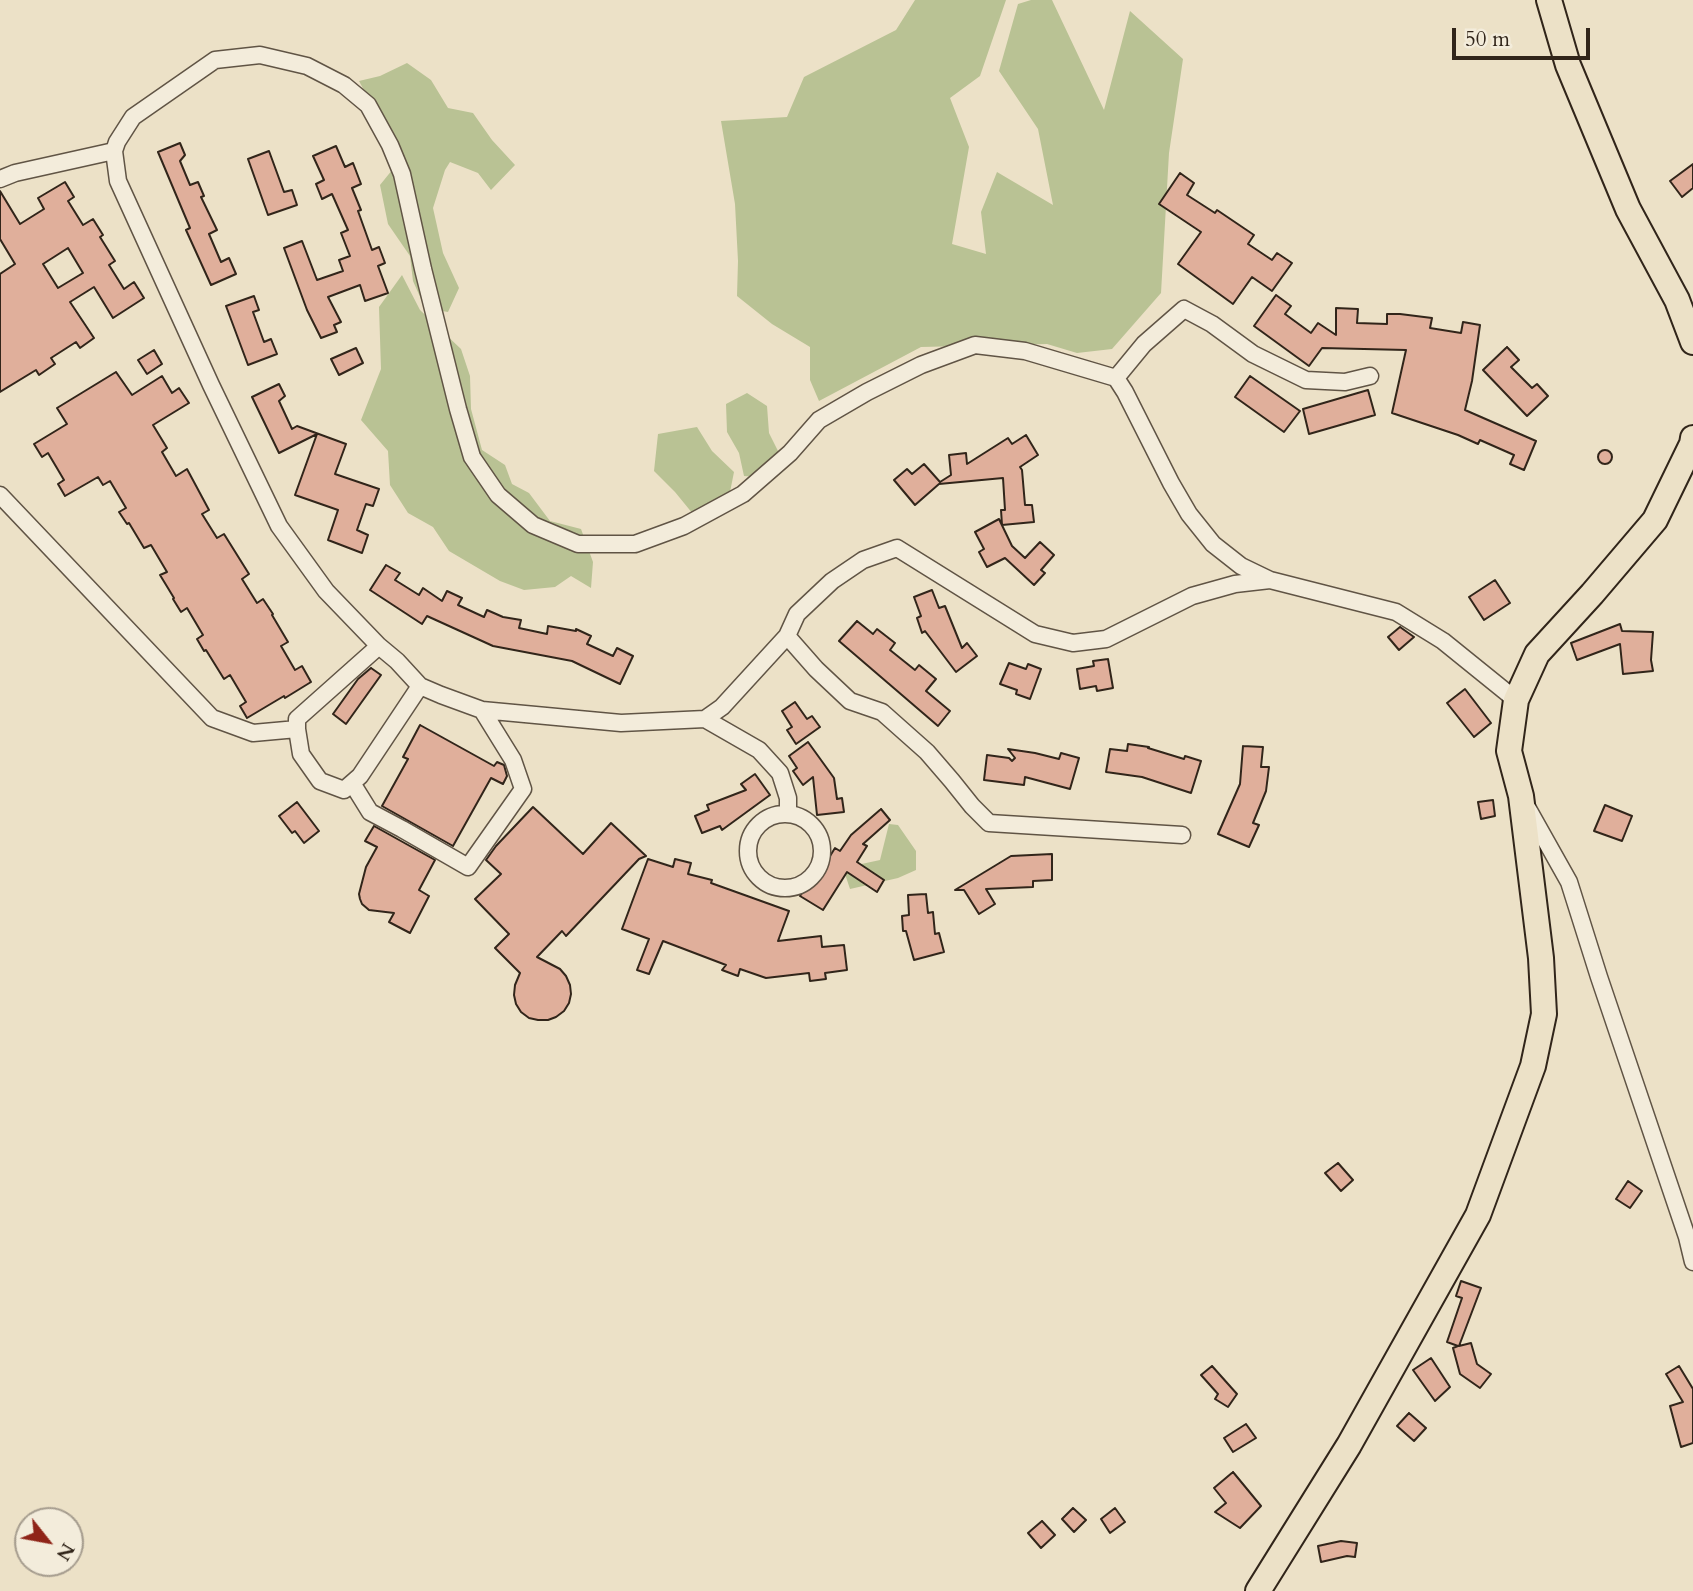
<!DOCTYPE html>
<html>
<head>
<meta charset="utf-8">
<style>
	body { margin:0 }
	#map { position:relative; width:1693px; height:1591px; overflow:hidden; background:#ece1c7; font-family:Cardo,serif }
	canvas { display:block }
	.north { position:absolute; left:14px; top:1507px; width:70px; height:70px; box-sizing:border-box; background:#f3ecdb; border:2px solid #a59c8e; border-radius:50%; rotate:121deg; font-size:19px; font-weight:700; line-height:28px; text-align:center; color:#31251a }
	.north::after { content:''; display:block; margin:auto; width:24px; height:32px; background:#8f2418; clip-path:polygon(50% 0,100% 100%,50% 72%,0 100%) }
	.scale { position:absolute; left:1452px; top:28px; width:138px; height:32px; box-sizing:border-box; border:4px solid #31251a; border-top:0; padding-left:9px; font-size:21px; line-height:24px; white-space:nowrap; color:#31251a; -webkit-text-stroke:5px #f3ecdb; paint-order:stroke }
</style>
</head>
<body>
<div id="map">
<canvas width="1693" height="1591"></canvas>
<div class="north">N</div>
<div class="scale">50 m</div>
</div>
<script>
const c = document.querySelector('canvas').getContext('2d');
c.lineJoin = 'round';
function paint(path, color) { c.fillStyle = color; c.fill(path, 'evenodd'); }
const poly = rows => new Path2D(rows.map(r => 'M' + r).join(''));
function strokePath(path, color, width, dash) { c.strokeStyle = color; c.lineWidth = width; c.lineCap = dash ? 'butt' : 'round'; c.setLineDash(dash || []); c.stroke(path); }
paint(poly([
	[915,0,1006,0,980,76,950,98,969,147,952,244,986,254,981,212,997,172,1053,205,1038,129,999,71,1018,4,1031,0,1052,0,1104,110,1130,11,1183,59,1169,153,1161,293,1112,349,1077,353,1047,344,921,347,819,401,810,380,810,347,772,324,737,296,738,261,735,204,721,121,787,117,804,77,896,30],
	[407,63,431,80,448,108,473,113,492,140,515,165,491,190,478,173,450,162,445,170,433,208,443,253,459,288,448,312,425,308,413,281,410,256,388,224,380,185,401,159,359,81,380,76],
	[402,275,420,310,461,349,470,376,471,409,482,450,505,465,512,484,529,493,550,521,581,529,593,562,591,588,571,576,555,587,524,590,500,581,449,551,433,527,408,513,390,485,388,451,361,420,381,369,379,307],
	[747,393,767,406,769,433,779,453,757,477,744,476,739,453,727,432,726,404],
	[697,427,712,451,734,472,729,497,693,514,675,492,654,471,658,434],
	[889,824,898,825,916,851,916,870,898,878,850,889,843,868,880,860]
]), '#b9c294');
const building = poly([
	[180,143,185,155,180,161,190,185,198,182,204,196,201,197,217,230,209,234,221,262,229,258,236,274,211,285,186,230,190,228,158,152,180,143],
	[336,146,345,167,353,163,361,184,352,188,361,210,358,211,372,250,379,247,385,263,378,266,388,293,365,301,360,285,328,297,341,322,334,325,337,332,321,338,307,310,284,248,302,241,317,280,343,271,339,260,350,256,341,233,348,230,332,194,322,199,316,184,324,180,313,156,336,146],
	[269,151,284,192,292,190,297,205,268,215,248,159,269,151],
	[1693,164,1693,188,1682,197,1670,181,1693,164],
	[1180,173,1194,183,1187,195,1215,213,1217,210,1254,235,1248,244,1272,260,1277,253,1292,263,1272,291,1252,277,1233,304,1178,264,1201,232,1159,204,1180,173],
	[65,182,74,197,68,201,83,225,93,219,103,235,100,237,115,261,109,265,124,289,134,282,144,298,113,318,94,287,70,302,94,338,80,348,76,342,51,358,55,364,39,375,36,370,0,392,0,274,15,264,0,239,0,191,20,224,44,209,38,198,65,182],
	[68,248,83,273,58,288,43,264,68,248],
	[1276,295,1291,306,1285,314,1311,333,1318,323,1336,335,1336,308,1358,309,1357,323,1387,324,1387,314,1400,314,1432,318,1430,328,1461,333,1463,322,1480,325,1472,381,1465,410,1536,441,1524,470,1510,464,1514,455,1480,440,1478,444,1458,435,1392,413,1406,350,1322,348,1309,366,1254,326,1276,295],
	[254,296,259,310,253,312,264,342,271,339,277,354,248,365,226,306,254,296],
	[1507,347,1519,360,1511,367,1532,388,1537,384,1548,396,1527,416,1483,370,1507,347],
	[356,348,363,363,339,375,331,359,356,348],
	[154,350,162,364,147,374,138,360,154,350],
	[116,372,132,395,162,376,172,393,179,388,189,403,153,425,167,448,162,452,176,476,187,469,209,510,202,514,217,538,224,534,249,574,242,579,257,603,263,599,273,614,272,615,288,642,281,646,295,670,302,666,311,682,285,698,284,696,247,718,240,706,246,702,230,675,224,679,206,650,204,651,197,639,203,635,187,608,181,612,173,599,174,598,160,575,167,572,151,545,144,548,129,523,127,524,119,512,126,508,110,481,103,485,98,477,65,496,58,484,64,480,48,453,42,457,34,444,67,424,57,408,116,372],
	[1250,376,1300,411,1284,432,1235,397,1250,376],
	[279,384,285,396,279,401,292,429,297,426,346,444,335,474,379,489,373,506,366,504,357,530,368,535,362,553,328,540,338,510,295,495,317,434,279,453,252,397,279,384],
	[1368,390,1375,415,1309,434,1303,409,1368,390],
	[1026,435,1038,455,1020,467,1022,470,1025,505,1032,505,1034,522,1002,525,1001,510,1005,510,1003,478,939,484,915,505,894,480,907,469,912,474,924,464,940,482,951,475,949,455,966,453,967,464,1008,438,1012,444,1026,435],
	'1598 457a7 7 0 1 1 14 0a7 7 0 1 1-14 0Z',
	[999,519,1012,546,1025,558,1040,542,1054,555,1041,570,1045,573,1034,585,1005,558,987,567,979,552,984,549,975,532,999,519],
	[386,565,400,573,395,580,419,595,423,588,442,601,447,591,462,598,458,605,484,617,487,610,503,617,521,620,519,628,547,634,548,626,576,631,576,629,591,636,587,644,613,656,617,648,633,656,620,684,572,661,493,646,427,616,422,624,370,590,386,565],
	[1495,580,1510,603,1484,620,1469,597,1495,580],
	[932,590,939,608,945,606,962,648,967,643,977,656,956,672,925,631,922,633,917,618,921,616,914,597,932,590],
	[857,621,873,634,877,629,895,643,890,650,915,670,919,665,936,679,926,691,950,711,938,726,839,641,857,621],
	[1620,624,1622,631,1653,632,1651,660,1653,671,1623,674,1620,644,1577,660,1571,643,1620,624],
	[1400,627,1414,637,1399,650,1388,637,1400,627],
	[1108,659,1113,688,1097,691,1096,686,1080,689,1077,669,1094,666,1093,661,1108,659],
	[1009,663,1026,669,1028,664,1041,669,1030,699,1016,694,1017,690,1000,684,1009,663],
	[371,668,381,675,346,724,333,714,358,679,371,668],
	[1465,689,1491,723,1474,737,1447,703,1465,689],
	[795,702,807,719,812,716,820,727,796,744,787,730,792,727,782,711,795,702],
	[420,725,494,766,497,762,504,765,507,776,503,784,491,778,453,846,382,806,408,759,403,757,420,725],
	[808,742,834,778,837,799,842,798,844,812,817,815,813,777,803,785,793,771,797,768,789,756,808,742],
	[1128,744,1149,747,1148,748,1184,759,1185,756,1201,761,1191,793,1142,777,1106,772,1110,749,1127,751,1128,744],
	[1243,746,1263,747,1261,767,1269,767,1266,791,1253,823,1259,825,1249,847,1218,834,1240,784,1243,746],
	[1008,749,1035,753,1059,759,1061,753,1079,758,1070,789,1025,777,1024,785,984,780,987,755,1009,758,1012,761,1015,758,1008,749],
	[755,774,770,795,722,830,720,826,702,833,695,816,709,810,707,805,746,790,741,784,755,774],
	[1493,800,1495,816,1481,819,1478,802,1493,800],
	[297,802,319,831,304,843,295,831,292,833,279,816,297,802],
	[1605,805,1632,816,1622,841,1594,831,1605,805],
	[533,807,583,854,611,823,646,856,639,859,566,936,562,931,537,957,560,969,566,976,570,985,571,994,569,1003,564,1011,556,1017,548,1020,538,1020,529,1018,521,1012,516,1004,514,995,515,985,520,973,495,948,509,934,475,899,501,874,486,860,496,846,533,807],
	[881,809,890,820,863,844,867,846,857,862,884,880,877,892,847,872,823,910,800,896,808,883,812,885,835,848,840,851,851,835,881,809],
	[374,826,435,860,419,890,429,896,410,933,389,922,394,913,369,910,362,904,360,899,359,894,366,867,377,847,365,841,374,826],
	[1052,854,1052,880,1033,881,1033,887,986,889,995,904,979,914,964,890,955,890,1011,856,1052,854],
	[648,859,673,867,675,859,691,863,688,874,712,880,711,883,789,911,778,941,821,936,822,947,844,945,847,970,825,973,826,979,810,981,809,973,766,978,740,969,738,976,722,970,726,965,663,941,649,974,637,970,649,939,622,929,648,859],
	[926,894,928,913,933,912,935,934,939,933,944,952,914,960,906,931,903,931,902,916,909,915,908,895,926,894],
	[1338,1163,1353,1180,1341,1191,1325,1173,1338,1163],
	[1628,1181,1642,1191,1630,1208,1616,1199,1628,1181],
	[1461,1281,1481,1288,1459,1346,1471,1343,1477,1364,1491,1374,1480,1388,1460,1374,1453,1348,1458,1346,1447,1342,1462,1298,1456,1296,1461,1281],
	[1431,1358,1450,1387,1435,1401,1413,1370,1431,1358],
	[1212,1366,1237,1394,1228,1407,1215,1399,1218,1394,1201,1375,1212,1366],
	[1679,1366,1693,1389,1693,1443,1681,1447,1670,1406,1683,1402,1666,1374,1679,1366],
	[1409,1413,1426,1428,1414,1441,1397,1426,1409,1413],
	[1246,1424,1256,1438,1233,1452,1224,1438,1246,1424],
	[1233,1472,1261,1506,1240,1528,1215,1512,1226,1503,1214,1488,1233,1472],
	[1073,1508,1086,1520,1074,1532,1062,1519,1073,1508],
	[1115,1508,1125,1522,1110,1533,1101,1519,1115,1508],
	[1042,1521,1055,1535,1041,1548,1028,1533,1042,1521],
	[1341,1541,1357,1543,1355,1557,1347,1556,1321,1562,1318,1546,1341,1541]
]);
paint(building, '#e0af9b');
strokePath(building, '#31251a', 2);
const street = poly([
	[0,179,15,173,114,151],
	[1116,378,1144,344,1184,309,1212,324,1253,354,1306,380,1345,382,1370,376],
	[0,495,212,718,253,733,297,729],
	[1270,580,1241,566,1213,544,1189,514,1171,483,1125,392,1116,378,1025,351,975,345,921,365,867,392,819,420,790,453,743,494,684,526,635,544,578,544,533,525,498,495,472,457,458,409,423,269,402,174,390,145,368,105,344,85,307,66,260,55,215,60,133,117,117,142,114,151,118,181,211,385,279,526,326,591,379,646,397,661,420,686,441,695,482,710,621,723,705,719,722,707,787,636,797,614,832,581,863,560,897,548,1035,634,1073,643,1106,639,1192,596,1235,584,1270,580,1396,612,1443,641,1516,700],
	[787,636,816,669,850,701,882,712,927,752,952,781,972,806,989,823,1182,835],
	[379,646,297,719,297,729,301,754,320,781,344,790,360,776,420,686],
	[705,719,759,750,780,773,788,798,788,813],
	[352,783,370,812,402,829,468,867,523,789,513,760,482,710],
	[1528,809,1569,882,1599,977,1687,1237,1693,1262],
	'748 851a37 37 0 1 1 74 0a37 37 0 1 1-74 0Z'
]);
const primary = poly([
	[1549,0,1568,65,1628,209,1677,300,1693,342],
	[1258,1591,1349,1445,1478,1215,1533,1066,1544,1014,1541,958,1521,796,1509,751,1516,700,1537,654,1592,594,1655,520,1692,444,1693,438]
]);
strokePath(street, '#605445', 19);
strokePath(primary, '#31251a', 28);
strokePath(street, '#f3ecdb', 16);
strokePath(primary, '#ece1c7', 24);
</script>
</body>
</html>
